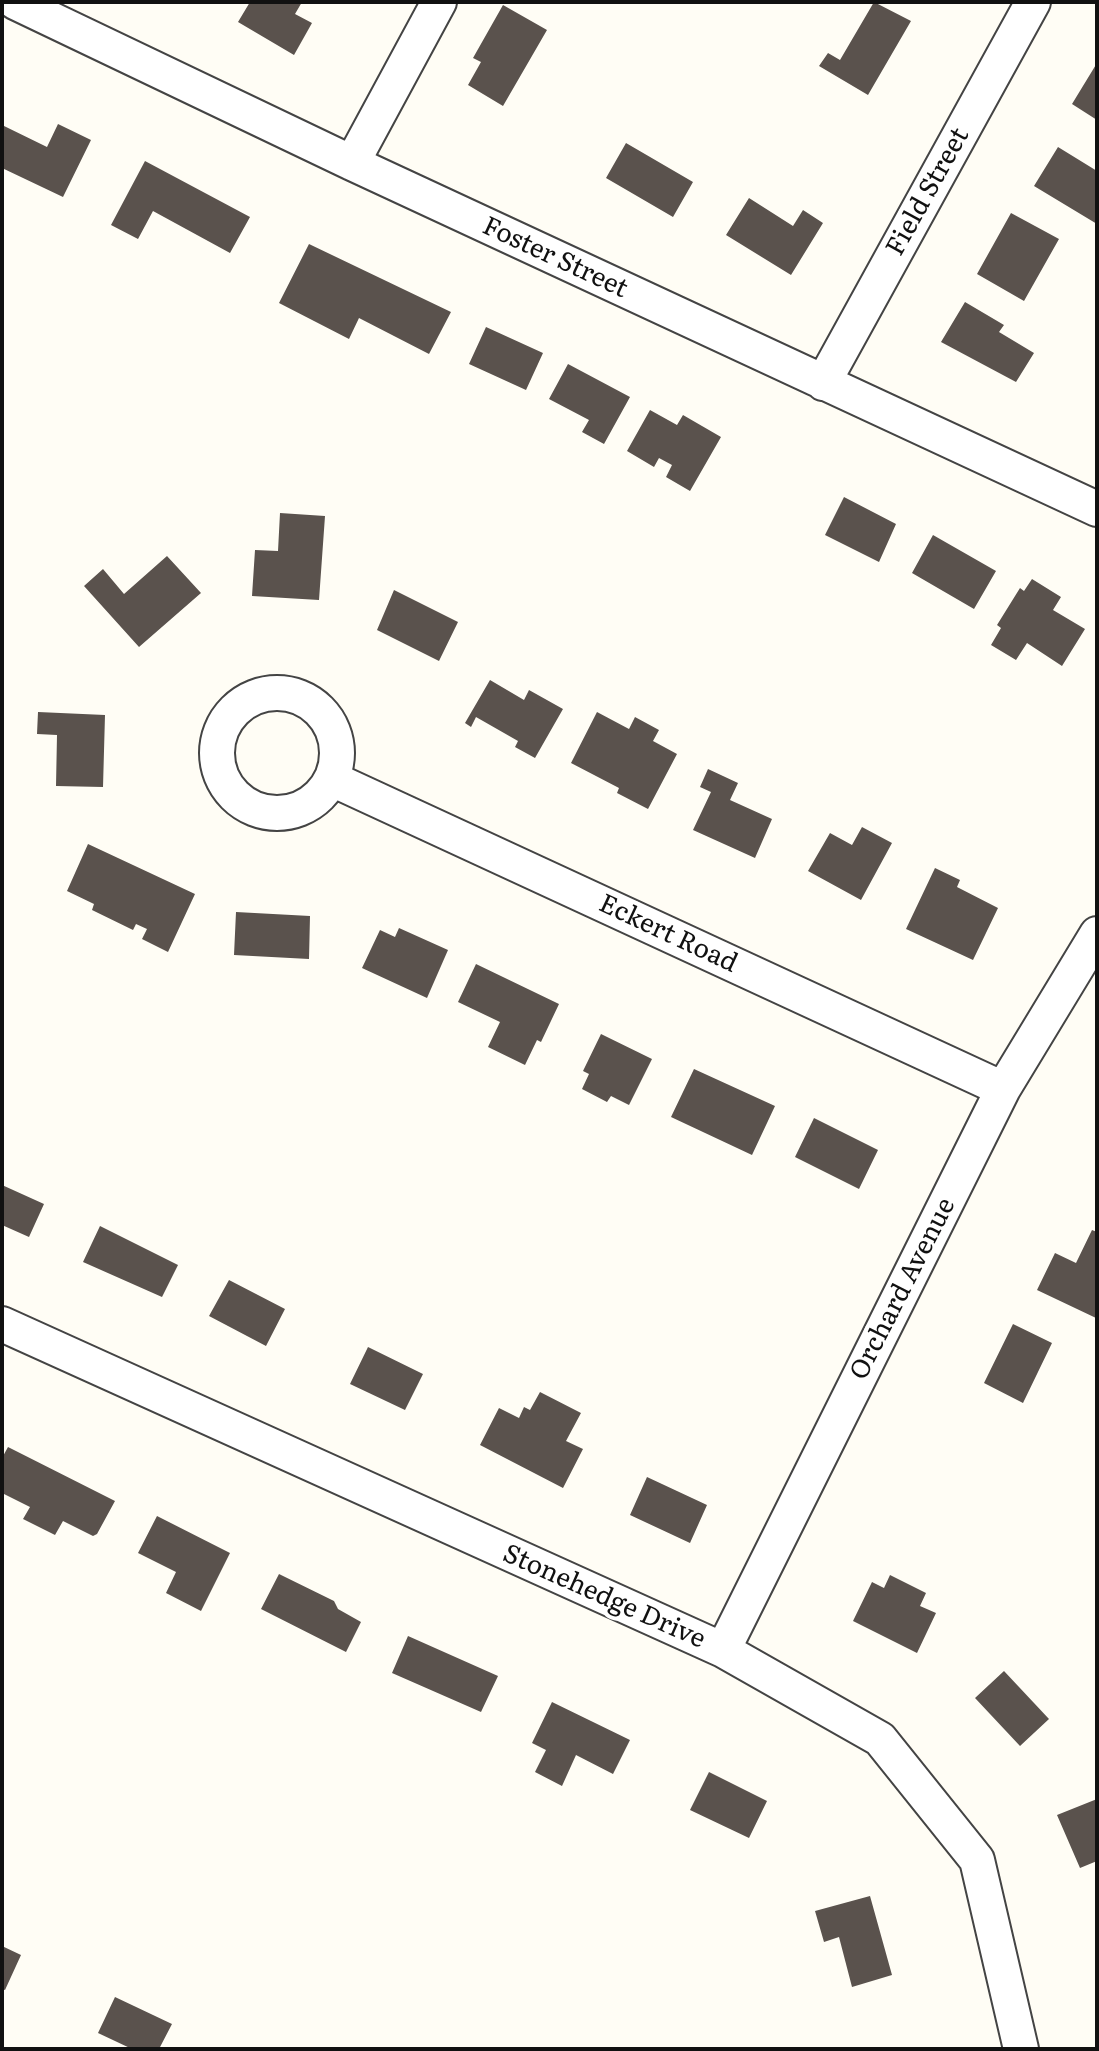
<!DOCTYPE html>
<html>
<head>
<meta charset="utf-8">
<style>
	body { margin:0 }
	#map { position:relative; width:1099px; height:2051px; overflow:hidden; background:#fffdf5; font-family:Literata,serif }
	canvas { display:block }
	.frame { position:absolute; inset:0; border:4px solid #111; pointer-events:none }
</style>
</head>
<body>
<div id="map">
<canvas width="1099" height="2051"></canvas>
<div class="frame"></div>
</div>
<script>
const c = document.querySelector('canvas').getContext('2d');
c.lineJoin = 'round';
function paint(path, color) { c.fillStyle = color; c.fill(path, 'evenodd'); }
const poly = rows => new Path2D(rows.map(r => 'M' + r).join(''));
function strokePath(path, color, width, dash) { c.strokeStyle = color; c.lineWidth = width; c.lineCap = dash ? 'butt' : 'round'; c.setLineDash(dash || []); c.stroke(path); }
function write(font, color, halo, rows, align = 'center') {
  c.font = font + ' Literata,serif'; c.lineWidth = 8; c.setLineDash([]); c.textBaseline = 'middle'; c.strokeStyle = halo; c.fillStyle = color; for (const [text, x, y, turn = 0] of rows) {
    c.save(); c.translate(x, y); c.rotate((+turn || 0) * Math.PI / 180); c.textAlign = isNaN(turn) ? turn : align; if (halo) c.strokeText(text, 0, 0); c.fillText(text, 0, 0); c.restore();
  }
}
paint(poly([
	[250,2,302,2,295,14,312,23,294,55,238,22],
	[874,2,911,21,868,95,819,66,828,53,840,60],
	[503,5,547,30,503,106,468,85,481,62,473,58],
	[1097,63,1097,120,1072,104],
	[58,124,91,140,63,197,2,168,2,125,47,147],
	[626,143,693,182,673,217,606,178],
	[1058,147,1097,171,1097,224,1034,186],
	[145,161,250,217,230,253,153,211,138,239,111,225],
	[749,198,793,226,803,210,823,223,791,275,726,235],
	[1011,213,1059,239,1024,301,977,274],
	[309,244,451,312,429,354,359,318,349,339,279,303],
	[965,302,1004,325,999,332,1034,353,1016,382,941,342],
	[486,327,543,353,526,390,469,364],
	[568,364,630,397,604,444,582,432,589,420,549,399],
	[650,410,677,425,683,415,721,437,690,491,666,477,672,465,659,458,654,467,627,451],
	[844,497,896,524,879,562,825,535],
	[280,513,325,516,319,600,252,596,255,550,278,551],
	[933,535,996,571,974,609,912,573],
	[167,556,201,593,139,647,84,586,103,569,124,594],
	[1032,579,1061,597,1053,610,1085,629,1062,666,1027,643,1016,660,991,645,1001,628,997,625,1020,588,1024,591],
	[394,590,458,622,439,661,377,630],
	[490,680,524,700,529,690,563,709,535,758,515,747,518,741,476,717,471,727,465,723],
	[38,712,105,715,103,787,56,786,57,735,37,734],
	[597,712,629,729,635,717,659,730,653,741,677,754,648,809,617,793,619,788,571,763],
	[708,769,738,783,730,800,772,819,755,858,693,830,711,792,700,787],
	[862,827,892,843,861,900,808,871,830,833,852,845],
	[88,844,195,894,168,952,142,939,147,929,136,924,133,930,92,910,94,904,67,891],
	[935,868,960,880,957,887,998,908,973,960,906,929],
	[236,912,310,916,309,959,234,955],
	[399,928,448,950,427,998,362,968,380,930,395,937],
	[476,964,559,1004,541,1042,537,1040,525,1065,488,1047,500,1022,458,1002],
	[601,1034,652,1059,629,1105,611,1096,607,1102,582,1089,589,1074,583,1071],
	[694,1069,775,1106,752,1155,671,1117],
	[814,1118,878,1150,859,1189,795,1157],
	[2,1185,44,1204,29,1237,2,1225],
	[100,1226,178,1265,162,1297,83,1262],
	[1092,1230,1097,1232,1096,1318,1037,1290,1055,1253,1076,1263],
	[229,1280,285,1309,266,1346,209,1316],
	[1013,1324,1052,1343,1023,1403,984,1383],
	[368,1347,423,1374,405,1410,350,1384],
	[540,1392,581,1413,566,1441,583,1449,563,1488,480,1445,499,1408,519,1418,524,1407,530,1410],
	[8,1447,115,1501,97,1534,93,1536,63,1521,55,1535,23,1519,30,1507,2,1493,2,1458],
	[647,1477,707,1505,690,1543,630,1515],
	[157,1516,230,1553,201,1611,166,1593,176,1572,138,1553],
	[279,1574,334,1601,338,1609,361,1622,346,1652,261,1609],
	[890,1575,926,1593,920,1606,936,1613,917,1653,853,1621,872,1582,884,1588],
	[408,1636,498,1676,481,1712,392,1673],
	[1004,1671,1049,1719,1020,1746,975,1698],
	[552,1702,630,1740,613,1774,576,1755,562,1786,535,1772,546,1750,532,1743],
	[709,1772,767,1801,749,1838,690,1810],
	[1097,1799,1097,1861,1080,1868,1057,1815],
	[870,1896,892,1975,852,1987,839,1937,824,1942,815,1911],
	[2,1946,21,1955,5,1990,2,1989],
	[115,1997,172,2024,159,2049,132,2049,98,2033]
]), '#5a524d');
const minor = poly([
	[15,2,352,163,1097,509],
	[352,163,439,2],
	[823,383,1033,2],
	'217 753a60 60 0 1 1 120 0a60 60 0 1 1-120 0Z',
	[332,779,1003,1089],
	[2,1324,723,1650,880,1739,977,1860,1021,2049],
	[723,1650,1003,1089,1097,934]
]);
strokePath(minor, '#444', 38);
strokePath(minor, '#fff', 34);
write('26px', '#111', '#fff', [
	["Field Street",928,192,-61],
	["Foster Street",555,258,25],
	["Eckert Road",668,934,25],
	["Orchard Avenue",903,1289,-63],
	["Stonehedge Drive",604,1597,24]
]);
</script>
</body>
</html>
